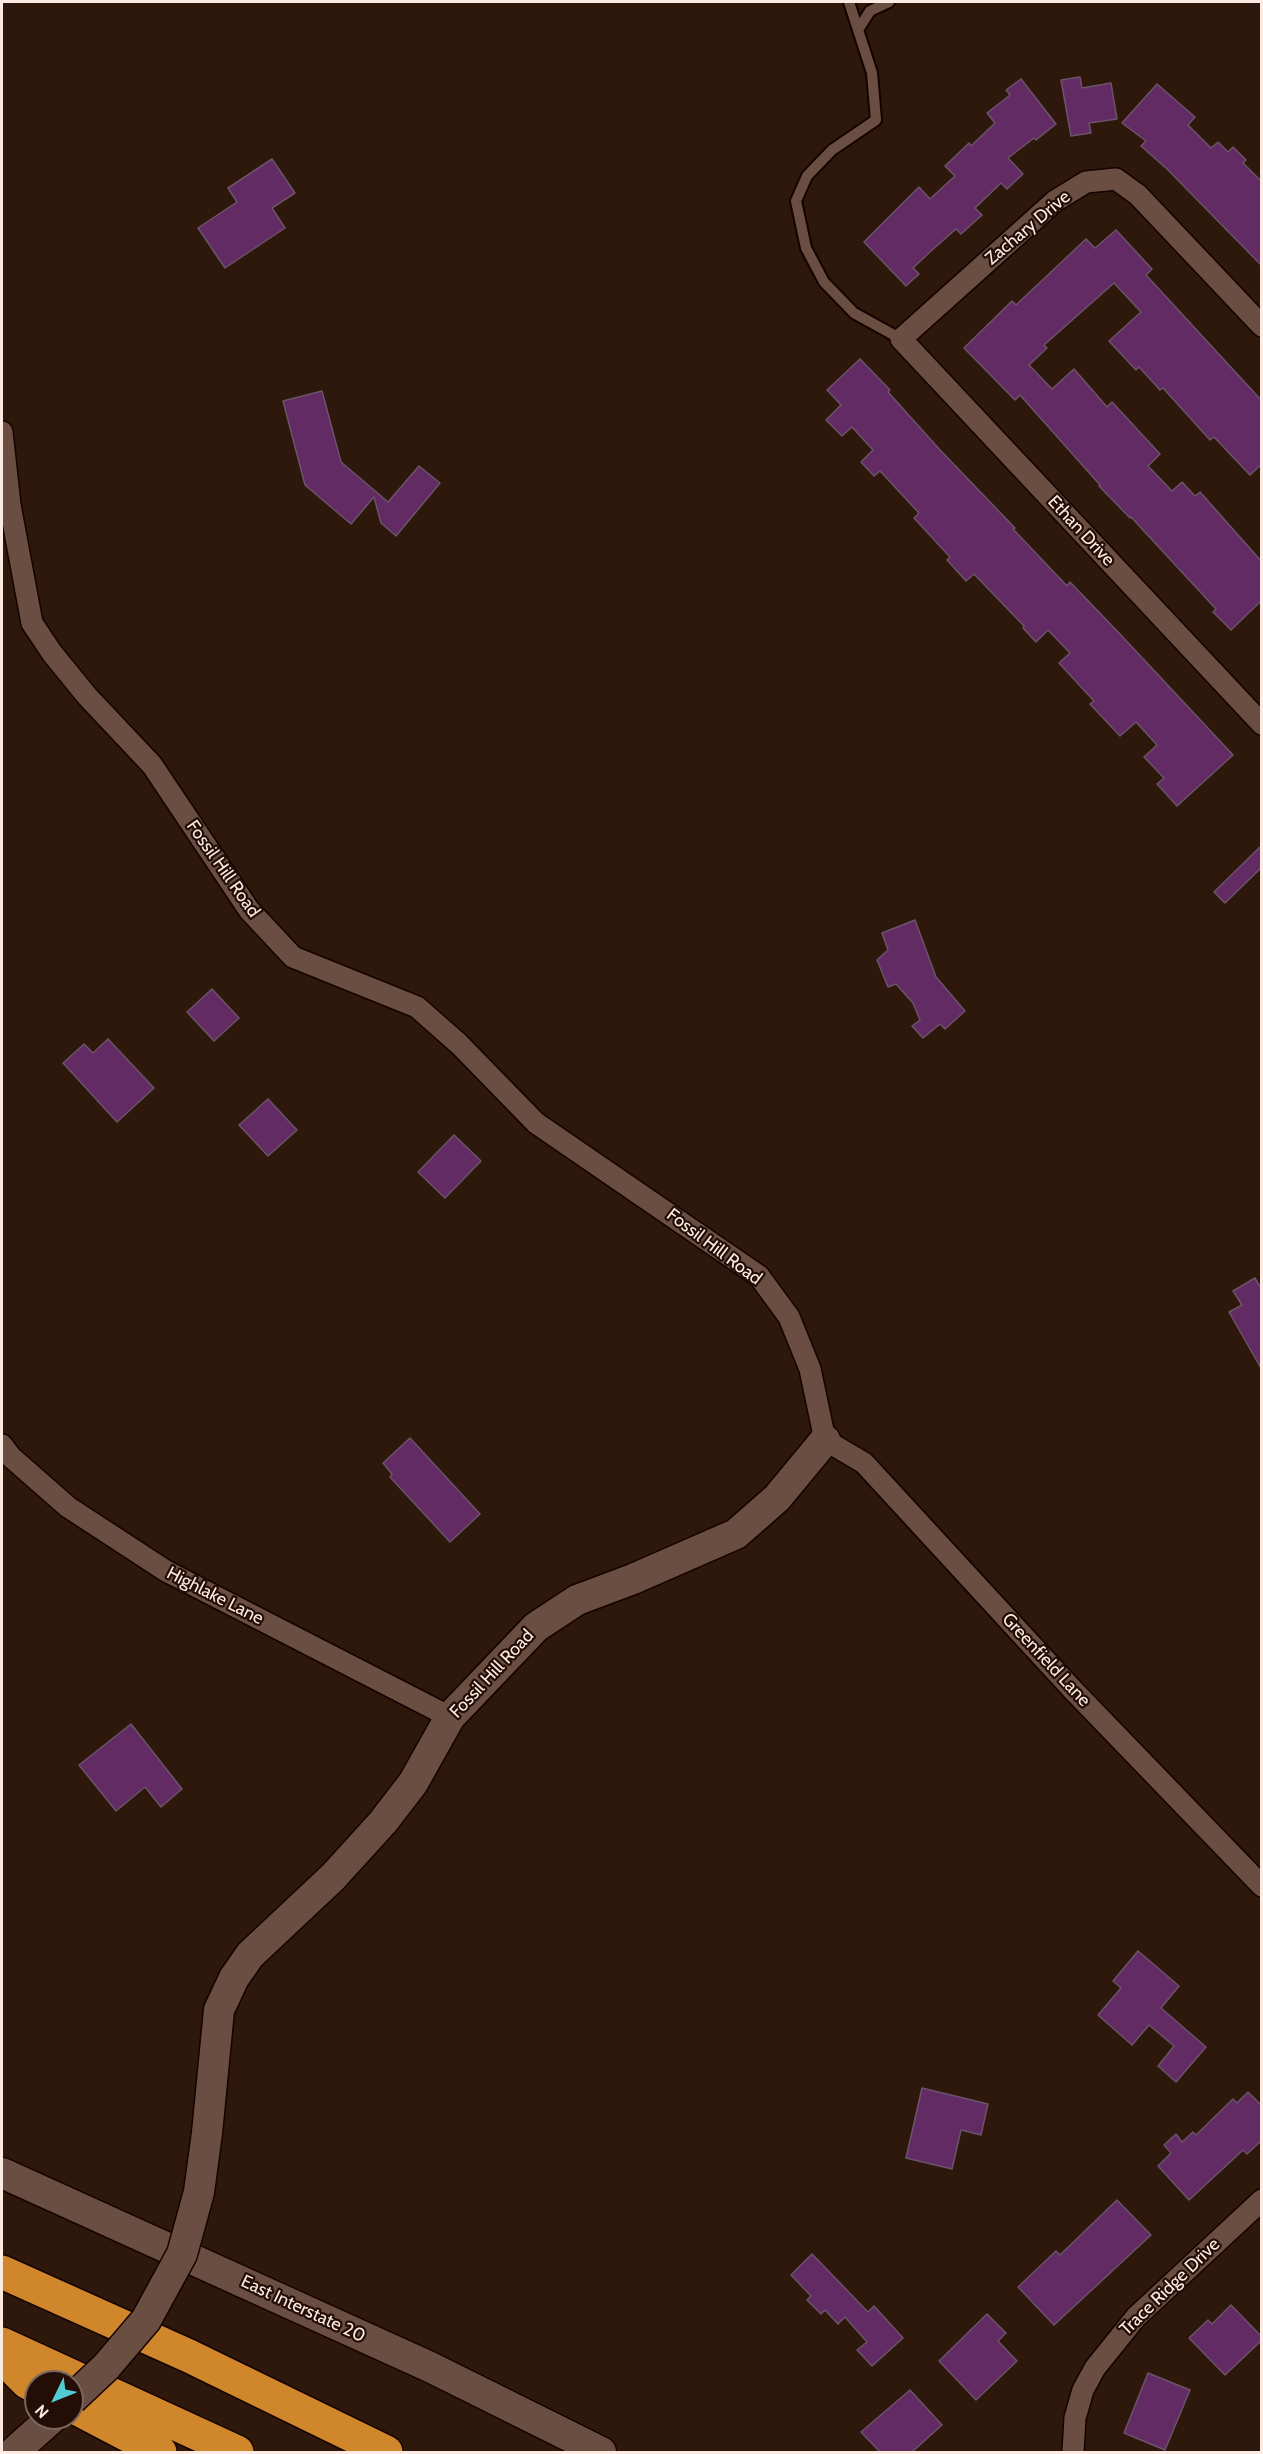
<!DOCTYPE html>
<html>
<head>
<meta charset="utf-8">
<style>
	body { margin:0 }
	#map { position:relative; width:1263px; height:2454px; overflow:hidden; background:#2e170b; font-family:Cabin,sans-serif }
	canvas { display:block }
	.frame { position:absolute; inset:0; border:3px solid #fcebe3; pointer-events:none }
	.north { position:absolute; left:24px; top:2370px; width:60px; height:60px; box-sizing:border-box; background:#240d04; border:2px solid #7a665d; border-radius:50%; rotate:227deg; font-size:16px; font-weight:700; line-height:24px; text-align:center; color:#fcebe3 }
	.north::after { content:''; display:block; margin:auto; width:21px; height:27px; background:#51ccd2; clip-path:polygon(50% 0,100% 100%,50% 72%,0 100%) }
</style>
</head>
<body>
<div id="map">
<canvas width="1263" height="2454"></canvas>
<div class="frame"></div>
<div class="north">N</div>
</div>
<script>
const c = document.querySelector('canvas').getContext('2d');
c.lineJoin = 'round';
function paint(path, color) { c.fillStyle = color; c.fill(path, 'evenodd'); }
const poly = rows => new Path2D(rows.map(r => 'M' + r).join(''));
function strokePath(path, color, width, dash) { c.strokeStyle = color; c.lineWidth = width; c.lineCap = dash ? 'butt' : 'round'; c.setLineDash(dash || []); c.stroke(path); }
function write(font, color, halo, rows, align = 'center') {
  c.font = font + ' Cabin,sans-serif'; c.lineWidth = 4.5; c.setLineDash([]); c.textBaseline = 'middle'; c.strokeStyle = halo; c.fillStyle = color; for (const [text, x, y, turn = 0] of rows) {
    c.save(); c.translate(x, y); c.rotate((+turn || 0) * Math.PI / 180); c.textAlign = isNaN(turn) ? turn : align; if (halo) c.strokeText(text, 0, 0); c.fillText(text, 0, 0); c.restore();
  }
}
const building = poly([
	[1080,77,1082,88,1111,83,1117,119,1089,123,1091,133,1071,136,1061,80,1080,77],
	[1021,79,1056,124,1036,140,1034,138,1008,158,1023,174,1007,189,1001,183,975,208,982,215,961,234,956,229,931,251,913,268,919,274,906,286,864,242,919,187,930,199,955,176,945,166,969,143,971,146,995,123,987,113,1010,95,1006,90,1021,79],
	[1157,84,1195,117,1188,125,1211,148,1218,142,1228,152,1233,147,1246,160,1243,163,1262,182,1262,266,1167,169,1141,146,1146,141,1122,123,1157,84],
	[272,159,295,193,272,208,285,228,225,268,198,228,237,202,228,188,272,159],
	[1116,230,1152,269,1146,275,1262,401,1262,464,1250,475,1214,437,1210,440,1163,388,1160,390,1139,367,1136,370,1109,341,1141,312,1114,283,1044,345,1047,348,1029,365,1052,389,1074,369,1107,407,1112,402,1160,454,1148,466,1172,491,1182,482,1195,496,1200,492,1262,562,1262,600,1231,630,1213,612,1216,609,1131,517,1130,518,1099,486,1100,485,1020,395,1015,400,964,348,1012,301,1016,305,1086,239,1095,248,1116,230],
	[860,359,890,390,888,392,941,451,1015,528,1013,529,1067,586,1070,582,1119,633,1233,755,1177,806,1157,784,1164,778,1144,757,1157,745,1136,722,1120,736,1090,704,1094,701,1059,663,1070,653,1048,630,1036,642,1023,628,1024,626,974,574,966,581,947,560,950,557,914,518,919,513,880,471,874,476,861,462,873,450,852,427,842,436,826,420,841,405,827,390,860,359],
	[322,391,341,462,388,502,419,466,440,483,396,536,381,523,374,497,351,524,305,485,283,401,322,391],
	[1262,845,1262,867,1225,903,1214,892,1262,845],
	[915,920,936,977,965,1011,945,1029,940,1024,923,1038,912,1026,920,1020,913,1003,896,984,888,987,877,960,888,950,882,933,915,920],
	[212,989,239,1018,214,1041,187,1012,212,989],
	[108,1039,154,1088,117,1122,63,1063,84,1044,93,1053,108,1039],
	[268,1099,297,1130,268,1156,239,1125,268,1099],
	[454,1135,481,1161,445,1198,418,1172,454,1135],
	[1255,1278,1262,1290,1262,1370,1229,1312,1242,1305,1233,1291,1255,1278],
	[410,1438,480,1514,450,1542,390,1477,392,1474,383,1463,410,1438],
	[131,1724,182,1789,161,1807,145,1787,116,1811,79,1765,131,1724],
	[1138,1951,1179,1986,1161,2008,1206,2047,1176,2082,1158,2066,1174,2046,1149,2025,1132,2045,1098,2015,1121,1988,1113,1981,1138,1951],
	[922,2088,988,2104,981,2135,961,2130,952,2169,906,2158,922,2088],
	[1248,2092,1262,2106,1262,2140,1247,2154,1243,2150,1189,2200,1158,2166,1171,2153,1164,2145,1176,2134,1182,2142,1193,2132,1196,2135,1233,2099,1237,2103,1248,2092],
	[1117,2200,1151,2235,1054,2325,1018,2287,1056,2251,1060,2255,1117,2200],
	[812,2254,868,2312,874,2306,903,2338,872,2366,857,2350,867,2342,845,2317,838,2324,825,2310,821,2314,807,2300,811,2296,791,2275,812,2254],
	[1231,2305,1262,2337,1262,2340,1225,2375,1189,2338,1208,2320,1212,2324,1231,2305],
	[987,2314,1006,2333,998,2341,1017,2361,976,2400,939,2361,987,2314],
	[1148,2373,1190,2390,1165,2450,1124,2433,1148,2373],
	[910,2390,942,2425,912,2452,880,2452,861,2432,910,2390]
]);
paint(building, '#632b64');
strokePath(building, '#6b546a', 1.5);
const lane = poly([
	[849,2,872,73,876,120,832,150,807,176,796,201,806,248,824,282,854,313,901,339],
	[858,30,870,11,889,2]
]);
const street = poly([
	[1262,326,1138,195,1116,179,1086,182,1055,201,901,339,1262,724],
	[2,432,10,505,32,623,52,653,87,696,152,765,249,910,293,957,417,1007,459,1044,536,1123,759,1276,789,1317,810,1369,825,1440,864,1463,1072,1689,1262,1886],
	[2,1445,11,1457,68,1507,166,1571,450,1717],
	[1073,2452,1075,2418,1083,2390,1095,2368,1136,2317,1262,2200]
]);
const secondary = poly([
	[207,2133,219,2010,234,1978,250,1955,333,1877,383,1822,413,1783,450,1717,536,1627,577,1600,633,1579,736,1534,777,1498,825,1440],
	[2,2173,430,2367,601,2452],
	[14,2452,52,2418]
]);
const highway = poly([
	[2,2272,189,2356,386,2452],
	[2,2344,237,2452],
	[2,2357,27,2382,36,2387],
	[72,2406,160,2452]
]);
strokePath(lane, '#150300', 14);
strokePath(street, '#150300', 24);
strokePath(secondary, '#150300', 33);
strokePath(highway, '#150300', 36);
strokePath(lane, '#6a4e41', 10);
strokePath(street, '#6a4e41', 21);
strokePath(secondary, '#6a4e41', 30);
strokePath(highway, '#d0862a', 33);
const secondaryBridge = poly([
	[72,2399,106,2367,146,2320,182,2254,199,2192,207,2133]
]);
strokePath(secondaryBridge, '#150300', 33, []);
strokePath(secondaryBridge, '#6a4e41', 30);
write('18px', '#fcebe3', '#240d04', [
	["Zachary Drive",1028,228,-40],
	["Ethan Drive",1081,531,47],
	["Fossil Hill Road",223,869,55],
	["Fossil Hill Road",714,1247,37],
	["Highlake Lane",215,1596,27],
	["Greenfield Lane",1046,1660,47],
	["Fossil Hill Road",492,1674,-47],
	["Trace Ridge Drive",1170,2287,-44],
	["East Interstate 20",303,2309,25]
]);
</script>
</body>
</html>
